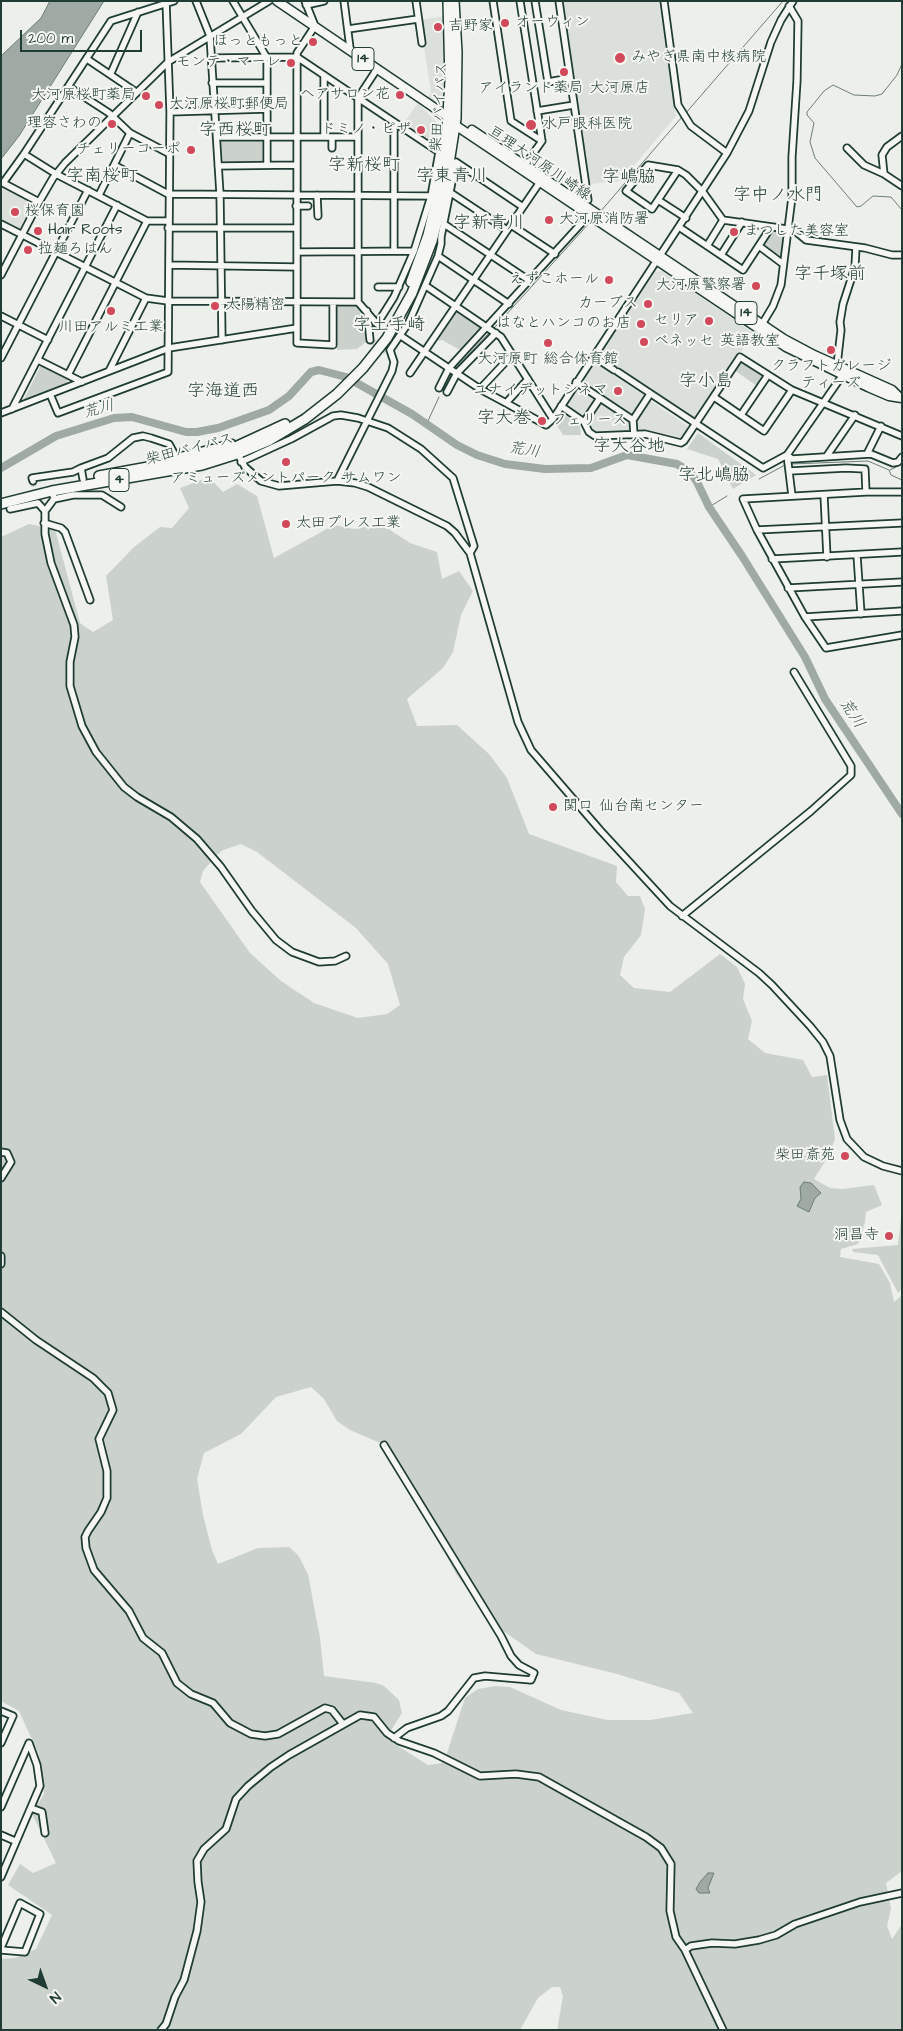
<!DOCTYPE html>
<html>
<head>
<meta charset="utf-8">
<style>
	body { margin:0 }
	#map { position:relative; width:903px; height:2031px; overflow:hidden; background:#edefea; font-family:"Architects Daughter",sans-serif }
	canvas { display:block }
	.frame { position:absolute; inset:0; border:2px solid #1f3d34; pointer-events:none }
	.north { position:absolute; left:20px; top:1961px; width:50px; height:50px; -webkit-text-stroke:4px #f6f6f2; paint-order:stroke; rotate:138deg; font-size:14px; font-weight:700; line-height:20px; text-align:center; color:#1f3d34 }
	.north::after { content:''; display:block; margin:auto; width:18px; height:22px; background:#1f3d34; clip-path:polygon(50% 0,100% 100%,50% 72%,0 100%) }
	.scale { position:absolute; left:20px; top:30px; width:122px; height:22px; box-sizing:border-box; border:2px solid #1f3d34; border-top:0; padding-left:6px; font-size:15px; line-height:18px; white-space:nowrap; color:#1f3d34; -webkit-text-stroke:4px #f6f6f2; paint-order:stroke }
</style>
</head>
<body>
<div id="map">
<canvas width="903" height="2031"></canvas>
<div class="frame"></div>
<div class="north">N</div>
<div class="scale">200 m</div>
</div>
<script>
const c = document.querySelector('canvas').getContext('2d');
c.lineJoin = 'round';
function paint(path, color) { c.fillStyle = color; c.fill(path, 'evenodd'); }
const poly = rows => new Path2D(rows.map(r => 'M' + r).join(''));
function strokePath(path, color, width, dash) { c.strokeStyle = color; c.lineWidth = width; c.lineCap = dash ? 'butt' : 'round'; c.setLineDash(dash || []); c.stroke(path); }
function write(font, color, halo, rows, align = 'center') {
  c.font = font + ' "Architects Daughter","Klee One",sans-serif'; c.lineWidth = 4; c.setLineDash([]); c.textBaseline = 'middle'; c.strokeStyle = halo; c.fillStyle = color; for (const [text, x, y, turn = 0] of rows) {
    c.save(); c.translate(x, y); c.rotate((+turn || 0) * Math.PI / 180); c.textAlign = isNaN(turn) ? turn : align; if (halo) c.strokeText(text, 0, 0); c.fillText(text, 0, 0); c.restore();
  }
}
paint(poly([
	[562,1,661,1,676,116,621,181,589,184],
	[444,16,445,98,441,103,437,103,428,97,431,93,420,20],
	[418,103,436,122,439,142,441,143,440,147,438,147,403,124],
	[1,185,34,201,18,231,1,222],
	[662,271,754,333,695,420,604,359,607,354,602,350,655,272],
	[593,361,646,397,632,418,580,381],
	[576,386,579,386,596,397,583,419,564,405],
	[602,401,630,420,630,433,595,434,589,430,586,422],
	[651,401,689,427,681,440,679,441,636,432,636,420,648,402]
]), '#dce0db');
paint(poly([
	[219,139,265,140,264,164,221,164],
	[771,231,786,232,781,260,762,245],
	[337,304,357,305,365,317,366,342,357,349,337,350,335,306],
	[456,310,483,329,462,351,442,340,435,341],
	[743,360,763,374,764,377,757,386,734,370],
	[41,365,68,380,65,388,21,405],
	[562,413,580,426,581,435,563,435,556,424],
	[698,433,756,475,733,489,718,459,687,449],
	[209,477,223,492,237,484,257,496,274,558,334,525,353,529,381,524,410,543,437,552,442,579,459,571,473,591,461,615,453,652,443,668,407,699,417,726,457,725,489,754,507,778,529,834,617,866,616,882,628,896,640,896,645,909,641,935,624,957,620,975,634,988,670,992,720,954,737,967,745,984,743,999,752,1021,748,1039,765,1053,803,1060,812,1077,827,1075,835,1139,829,1155,814,1179,830,1188,842,1189,874,1185,882,1205,866,1212,865,1222,858,1244,841,1249,840,1257,879,1264,890,1283,894,1302,902,1295,902,1871,886,1883,891,1909,887,1926,892,1939,902,1924,902,2030,557,2030,563,1996,560,1987,552,1987,538,1998,520,2030,1,2030,1,1959,15,1958,36,1949,52,1915,8,1885,20,1864,33,1873,56,1863,32,1814,44,1794,39,1755,19,1711,1,1701,1,537,29,524,55,529,80,623,93,632,113,620,106,576,134,547,160,527,172,528,189,508,180,488],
	[241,844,257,852,356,928,388,964,400,1005,387,1014,358,1018,314,1003,281,981,250,953,200,882,203,871,216,856,223,850],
	[311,1387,324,1399,337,1421,350,1430,387,1446,397,1460,456,1574,496,1626,536,1654,617,1674,679,1693,693,1713,650,1720,608,1720,561,1710,510,1687,495,1686,478,1689,465,1698,446,1756,442,1763,428,1765,390,1741,388,1735,402,1713,399,1700,384,1686,376,1683,324,1676,320,1638,308,1574,298,1555,289,1547,258,1548,218,1564,212,1550,203,1515,197,1479,204,1453,241,1434,276,1397],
	[902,1209,902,1289,898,1293,878,1255,853,1252,852,1249,898,1245]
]), '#cbd2cc');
const water = poly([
	[50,1,104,1,19,136,1,159,1,56,41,18,50,1],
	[804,1182,811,1183,821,1193,815,1198,809,1212,797,1206,801,1199,800,1187,804,1182],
	[708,1873,714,1873,708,1888,710,1893,699,1893,696,1889,700,1882,708,1873]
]);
paint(water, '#9faaa4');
strokePath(water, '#6c7e77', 1);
strokePath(poly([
	[902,64,897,75,882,94,875,96,854,95,833,85,824,91,807,112,807,115,814,123,810,142,815,158,857,207,861,206,873,196,891,197,902,210],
	[685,114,783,1],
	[600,212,682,117],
	[494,328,592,220],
	[454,370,489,333],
	[443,390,452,373],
	[427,423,439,397],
	[791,464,868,461,889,470,891,475,902,480],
	[890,470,902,464],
	[759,479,785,465],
	[709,507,727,496]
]), '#6c7e77', 1);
strokePath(poly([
	[1,468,56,436,114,418,132,417,186,432,197,432,218,428,269,410,289,396,311,372,319,370,346,377,412,414,457,445,477,455,505,464,545,469,591,468,627,455,677,464,690,472,697,482,709,507,742,556,805,657,825,699,902,814]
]), '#9faaa4', 8);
strokePath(poly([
	[370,340,386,351],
	[33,481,36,496]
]), '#c4cbc6', 5.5, [5.5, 3]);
const minor = poly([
	[196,1,210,36,220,194,222,340],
	[233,1,267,58,267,165],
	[305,1,315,26,297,53,297,343,333,345,333,302],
	[344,1,350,48,349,50],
	[416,1,422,43],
	[493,1,511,121,542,141],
	[520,1,542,141,525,165],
	[535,1,548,82,570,78],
	[559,1,588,200],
	[306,5,324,1],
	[348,29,418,19],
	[212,58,297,57,358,98,439,152,431,196,414,251,394,297,377,324,358,302,358,98,377,69],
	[87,59,136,92],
	[111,73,138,12],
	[324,75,324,137],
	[212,83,267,83],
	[69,87,109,113,130,133,168,153],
	[537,111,574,105],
	[170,112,267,109],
	[217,137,358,137],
	[332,148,332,137],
	[847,148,864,165,884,174,902,186],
	[727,153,749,111,771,42,781,20,793,1],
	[24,154,3,183,39,202],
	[114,165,168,194,431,196],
	[218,166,296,165],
	[678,170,652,209,626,191,648,165,678,170,686,175,703,192,723,220,794,230,806,240,865,248,892,255,902,255],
	[884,174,882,155,887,147,902,136],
	[451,193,507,230],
	[99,195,130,133],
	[317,195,318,216],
	[658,200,686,218],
	[296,206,308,206],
	[168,221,147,221,56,174,24,154,111,21,174,1],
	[1,224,146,298,168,301,358,302],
	[444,224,530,281],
	[511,225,555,254],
	[679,227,743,270,771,227],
	[168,228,297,228],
	[707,246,723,220],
	[759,246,783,264],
	[394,251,394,122],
	[297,252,414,251],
	[721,255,742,222],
	[438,256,509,304],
	[169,265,297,267],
	[1,275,39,202,53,178,65,163,168,62,269,1],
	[426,286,501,337,553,419],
	[378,287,399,287],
	[367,311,370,340],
	[1,316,48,340],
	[761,326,773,306,781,285,792,197,792,157,797,81,798,21,789,6],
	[401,336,480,389,506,403,546,425,553,419,727,153,691,126,678,105,664,1],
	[593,356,614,370],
	[1,358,88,190],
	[38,360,82,382],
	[837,365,841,330,840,322,843,304,855,267,856,247],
	[109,371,146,298],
	[618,372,763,468,787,455,844,373],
	[410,373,542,179],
	[68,375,147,221],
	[576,382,633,420],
	[439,388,449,368,589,215],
	[480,389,513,354],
	[447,392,457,373,496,333],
	[50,394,58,413,168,372,170,112,166,1],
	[714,397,764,431,792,390],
	[506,403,528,379],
	[561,406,584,422,589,432,595,436,645,434,681,443,684,441,740,357,792,390,902,436],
	[12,409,117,205],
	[1,413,169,348,297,328],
	[741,415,768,375],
	[584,422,600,398],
	[634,435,633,420,650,394],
	[867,454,881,426],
	[787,455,792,459,871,454,893,463,898,462,902,457],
	[787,455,792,496],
	[826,457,855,415],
	[241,462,291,439,333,416,341,415,358,418,388,428,421,449,453,478,474,546,470,553],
	[790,471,846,468,865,469,866,492],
	[83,479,81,468,108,458,133,438,143,436,151,438,169,444,176,457,232,443,245,467,261,481,279,486,337,481,355,483,368,487,447,526,455,533,470,553,518,722,531,750,600,830,670,906,759,973,772,985,810,1026,823,1042,830,1056,840,1120,847,1139,864,1157,883,1166,902,1171],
	[33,481,32,478,73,472,81,468],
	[337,481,392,371,394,362,390,350,409,322,438,256,441,244,441,237,456,162,523,207],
	[52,491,54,499,45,511,45,534,51,563,74,625,75,637,70,662,70,686,82,726,96,752,124,787,137,797,171,817,197,839,221,867,252,911,276,940,292,952,319,962,335,961,346,956],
	[902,492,866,492,743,499,757,530,902,523],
	[824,495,827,557],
	[54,499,73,495,102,495,121,507],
	[10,509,38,503,45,511],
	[44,523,61,528,65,532,90,600],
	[757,530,805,617,826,648,902,635],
	[857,555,861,614],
	[772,559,902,552],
	[788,588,902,582],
	[805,617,902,611],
	[682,916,811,811,851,775,851,766,794,672],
	[1,1152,7,1153,11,1162,1,1178],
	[1,1256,1,1264],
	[1,1312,36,1340,93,1378,108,1393,113,1410,99,1439,107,1471,107,1498,101,1512,88,1531,85,1537,86,1548,94,1570,129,1611,143,1638,162,1653,177,1683,191,1694,213,1703,230,1723,251,1734,265,1736,278,1734,325,1708,332,1710,343,1724],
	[384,1445,501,1636,511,1656,519,1665,534,1673,531,1680,485,1676,474,1678,448,1711,441,1716,407,1728,394,1738],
	[1,1711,13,1716,1,1743],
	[1,1807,29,1743,37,1765,40,1786,1,1877],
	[31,1808,42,1812,45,1833],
	[1,1835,15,1841],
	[1,1948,20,1903,40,1914,25,1952,1,1950],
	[685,1950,691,1946,712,1943,735,1944,759,1940,776,1935,795,1924,860,1902,902,1893],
	[161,2030,166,2024,175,1997,184,1980,197,1931,201,1902,198,1882,197,1861,204,1849,226,1829,236,1799,248,1786,271,1767,289,1755,360,1715,374,1717,387,1733,399,1741,434,1753,480,1776,516,1774,539,1777,646,1837,661,1848,671,1864,670,1911,676,1937,685,1950,723,2030]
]);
const major = poly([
	[277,1,448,117,455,125,786,347,868,387,889,396,902,398],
	[472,130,784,339,814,355,892,390,899,397]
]);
const highway = poly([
	[411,282,428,235,435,205,447,130,450,81,448,1],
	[99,476,203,457,233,448,285,424],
	[1,504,52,491,202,465,237,454,270,440,305,419,337,394,363,368,387,338,412,293,432,241,444,195,456,119,457,52,454,1]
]);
strokePath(minor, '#1f3d34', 9);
strokePath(major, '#1f3d34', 11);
strokePath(highway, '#1f3d34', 12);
strokePath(minor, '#f6f6f2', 5.5);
strokePath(major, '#f6f6f2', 8);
strokePath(highway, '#f6f6f2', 9);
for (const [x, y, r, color] of [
	[505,23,5,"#d1495b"],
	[438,27,5,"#d1495b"],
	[313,42,5,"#d1495b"],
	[620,58,6,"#d1495b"],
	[291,63,5,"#d1495b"],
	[564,72,5,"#d1495b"],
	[400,95,5,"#d1495b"],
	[146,96,5,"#d1495b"],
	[159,105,5,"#d1495b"],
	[112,124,5,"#d1495b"],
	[531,125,6,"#d1495b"],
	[421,130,5,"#d1495b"],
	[191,150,5,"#d1495b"],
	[15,212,5,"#d1495b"],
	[549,220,5,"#d1495b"],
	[38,231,5,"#d1495b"],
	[734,232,5,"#d1495b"],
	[28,250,5,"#d1495b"],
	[609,280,5,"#d1495b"],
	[756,286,5,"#d1495b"],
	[648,304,5,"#d1495b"],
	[215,306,5,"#d1495b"],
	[111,311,5,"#d1495b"],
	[709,321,5,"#d1495b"],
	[641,324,5,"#d1495b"],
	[644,342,5,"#d1495b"],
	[548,343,5,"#d1495b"],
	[831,350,5,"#d1495b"],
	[618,391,5,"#d1495b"],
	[542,421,5,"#d1495b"],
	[286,462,5,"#d1495b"],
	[286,524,5,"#d1495b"],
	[553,807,5,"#d1495b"],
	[845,1156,5,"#d1495b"],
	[889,1236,5,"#d1495b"]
]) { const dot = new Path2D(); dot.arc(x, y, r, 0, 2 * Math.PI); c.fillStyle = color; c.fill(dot); strokePath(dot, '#f6f6f2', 2); }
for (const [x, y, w] of [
	[363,59,22],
	[746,313,22],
	[119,480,20]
]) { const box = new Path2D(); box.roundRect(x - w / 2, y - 11.5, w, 23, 4); c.fillStyle = '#f6f6f2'; c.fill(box); strokePath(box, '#1f3d34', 1); }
write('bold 14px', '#1f3d34', null, [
	["14",363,59],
	["14",746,313],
	["4",119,480]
]);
write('15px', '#1f3d34', '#f6f6f2', [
	["オーウィン",515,23],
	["吉野家",448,27],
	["ほっともっと",303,42,"right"],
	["みやぎ県南中核病院",631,58],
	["モンテ・マーレ",281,63,"right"],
	["アイランド薬局 大河原店",564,89,"center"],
	["ヘアサロン花",390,95,"right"],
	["大河原桜町薬局",136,96,"right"],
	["大河原桜町郵便局",169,105],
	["理容さわの",102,124,"right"],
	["水戸眼科医院",542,125],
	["ドミノ・ピザ",411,130,"right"],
	["チェリーコーポ",181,150,"right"],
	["桜保育園",25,212],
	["大河原消防署",559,220],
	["Hair Roots",48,231],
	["まつした美容室",744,232],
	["拉麺ろはん",38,250],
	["えずこホール",599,280,"right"],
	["大河原警察署",746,286,"right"],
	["カーブス",638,304,"right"],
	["太陽精密",225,306],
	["セリア",699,321,"right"],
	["はなとハンコのお店",631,324,"right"],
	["川田アルミ工業",111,328,"center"],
	["ベネッセ 英語教室",654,342],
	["大河原町 総合体育館",548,360,"center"],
	["クラフトガレージ",831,367,"center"],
	["ティーズ",831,384,"center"],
	["ユナイデットシネマ",608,391,"right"],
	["フェリース",552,421],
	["アミューズメントパーク サムワン",286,479,"center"],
	["太田プレス工業",296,524],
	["関口 仙台南センター",563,807],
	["柴田斎苑",835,1156,"right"],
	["洞昌寺",879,1236,"right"]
], 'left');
write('15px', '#1f3d34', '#f6f6f2', [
	["柴田バイパス",440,107,-86],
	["亘理大河原川崎線",539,164,34],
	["柴田バイパス",190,450,-14]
]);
write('italic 16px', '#3f5850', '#f6f6f2', [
	["荒川",99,410,-14],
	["荒川",524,451,9],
	["荒川",851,714,56]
]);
write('18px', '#1f3d34', '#f6f6f2', [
	["字西桜町",235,131],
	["字新桜町",364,166],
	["字南桜町",102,177],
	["字東青川",452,177],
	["字嶋脇",629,178],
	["字中ノ水門",778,196],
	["字新青川",489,224],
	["字千塚前",830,275],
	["字土手崎",389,326],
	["字小島",706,382],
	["字海道西",223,392],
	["字大巻",504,419],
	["字大谷地",629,447],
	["字北嶋脇",714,476]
]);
</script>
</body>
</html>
